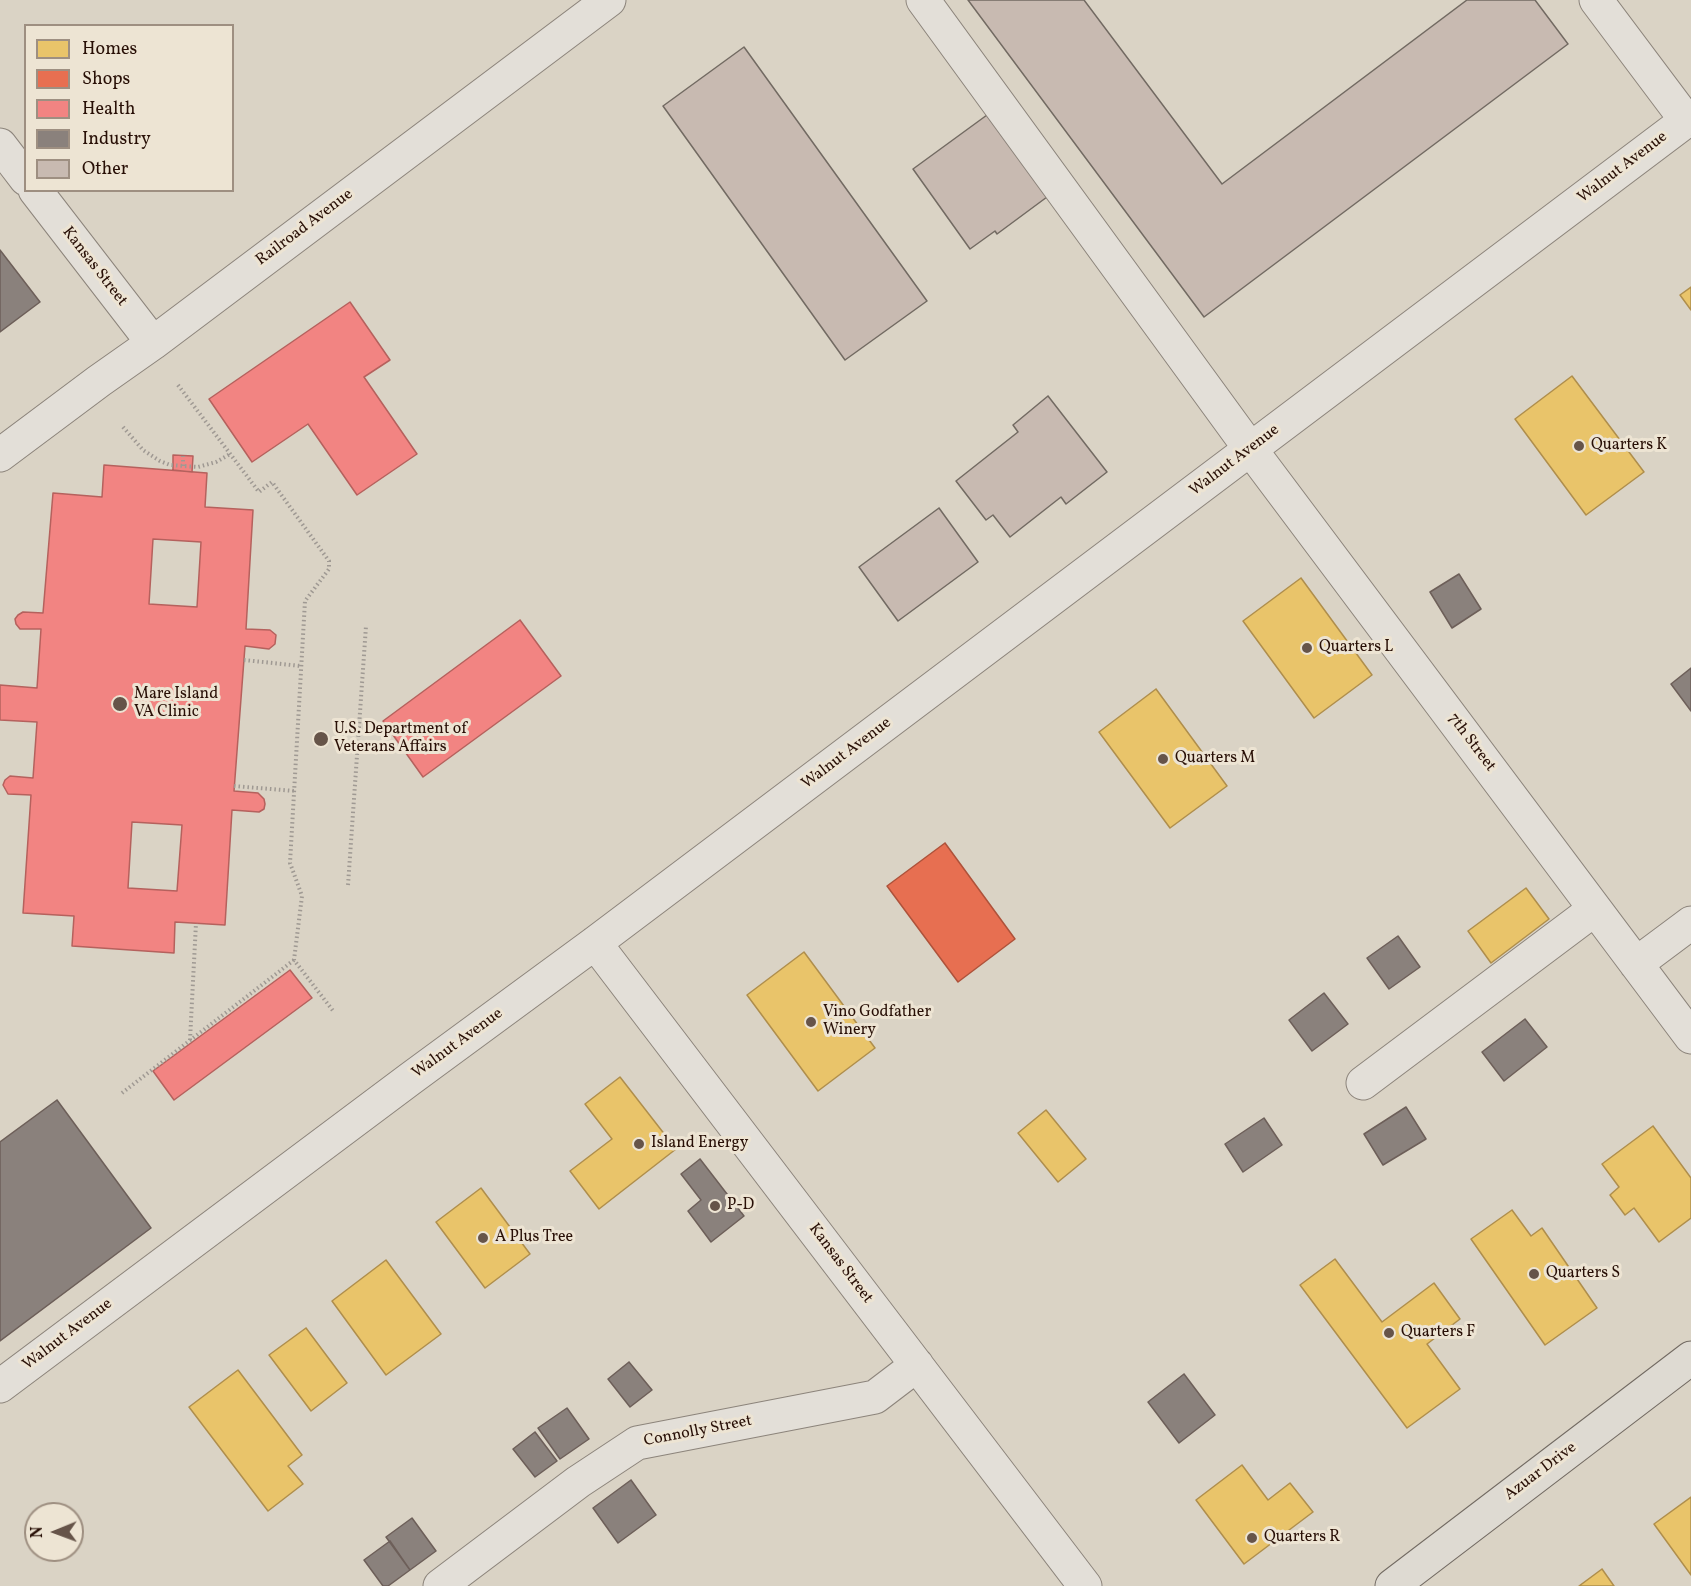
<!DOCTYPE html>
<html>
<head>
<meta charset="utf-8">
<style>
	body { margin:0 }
	#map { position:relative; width:1691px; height:1586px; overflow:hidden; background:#dad3c5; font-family:Vollkorn,serif }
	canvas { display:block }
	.legend { position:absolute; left:24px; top:24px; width:210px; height:168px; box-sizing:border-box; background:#ede4d3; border:2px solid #9e8f81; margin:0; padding:8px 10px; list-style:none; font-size:18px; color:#280f06 }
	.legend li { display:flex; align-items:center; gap:12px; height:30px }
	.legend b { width:30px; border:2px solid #9e8f81 }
	.north { position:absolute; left:24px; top:1502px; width:60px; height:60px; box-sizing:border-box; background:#ede4d3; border:2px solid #9e8f81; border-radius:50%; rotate:269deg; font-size:16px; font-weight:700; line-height:24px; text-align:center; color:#280f06 }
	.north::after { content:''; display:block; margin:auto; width:21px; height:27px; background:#665449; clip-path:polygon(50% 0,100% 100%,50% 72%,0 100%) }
</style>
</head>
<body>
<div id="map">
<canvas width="1691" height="1586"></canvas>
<ul class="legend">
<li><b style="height:16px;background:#e9c46a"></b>Homes</li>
<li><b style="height:16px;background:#e76f51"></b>Shops</li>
<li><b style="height:16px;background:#f28482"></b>Health</li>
<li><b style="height:16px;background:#8a817c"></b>Industry</li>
<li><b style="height:16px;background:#c8bab1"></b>Other</li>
</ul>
<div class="north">N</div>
</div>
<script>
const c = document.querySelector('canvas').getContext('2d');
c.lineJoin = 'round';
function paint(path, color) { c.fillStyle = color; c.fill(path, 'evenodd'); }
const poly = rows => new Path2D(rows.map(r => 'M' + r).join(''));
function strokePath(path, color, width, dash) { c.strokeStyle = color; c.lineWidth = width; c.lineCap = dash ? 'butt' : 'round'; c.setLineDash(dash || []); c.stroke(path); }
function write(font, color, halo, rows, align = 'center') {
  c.font = font + ' Vollkorn,serif'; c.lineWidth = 6; c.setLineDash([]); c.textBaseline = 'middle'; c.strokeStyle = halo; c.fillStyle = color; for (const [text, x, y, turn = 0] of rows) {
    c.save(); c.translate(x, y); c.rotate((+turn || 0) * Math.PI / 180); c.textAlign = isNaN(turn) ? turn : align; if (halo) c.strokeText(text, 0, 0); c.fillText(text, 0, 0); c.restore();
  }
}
const homes = poly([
	[1691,287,1691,310,1680,295,1691,287],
	[1572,376,1644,472,1586,515,1515,419,1572,376],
	[1301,578,1372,675,1314,718,1243,621,1301,578],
	[1156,689,1227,786,1170,828,1099,732,1156,689],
	[1526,888,1549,919,1491,963,1468,931,1526,888],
	[804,952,875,1048,818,1091,747,995,804,952],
	[620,1077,676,1149,599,1209,570,1171,612,1139,585,1104,620,1077],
	[1046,1110,1086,1159,1058,1182,1018,1133,1046,1110],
	[1653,1126,1691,1178,1691,1218,1659,1242,1634,1208,1625,1215,1610,1195,1619,1187,1602,1164,1653,1126],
	[481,1188,530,1254,485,1288,436,1222,481,1188],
	[1512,1210,1531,1236,1542,1228,1597,1308,1545,1345,1471,1239,1512,1210],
	[1335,1259,1382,1322,1434,1283,1460,1319,1427,1344,1460,1389,1407,1428,1300,1285,1335,1259],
	[386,1260,441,1334,386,1375,332,1301,386,1260],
	[306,1328,347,1383,311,1411,269,1355,306,1328],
	[238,1370,302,1455,288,1466,303,1484,268,1511,189,1407,238,1370],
	[1242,1465,1268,1500,1290,1483,1313,1512,1244,1564,1196,1500,1242,1465],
	[1691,1497,1691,1575,1654,1524,1691,1497],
	[1602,1569,1614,1586,1579,1586,1602,1569]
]);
paint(homes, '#e9c46a');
strokePath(homes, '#af8e4c', 1.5);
const shops = poly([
	[945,843,1015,939,958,982,887,886,945,843]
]);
paint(shops, '#e76f51');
strokePath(shops, '#ae523a', 1.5);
const health = poly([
	[350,302,390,360,364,377,417,454,357,495,308,424,252,462,209,399,350,302],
	[173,455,193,456,192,472,173,470,173,455],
	[104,465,207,473,205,507,253,510,246,629,270,630,276,635,275,644,269,649,245,646,234,791,258,793,264,799,265,804,264,809,259,812,232,810,225,925,175,922,174,953,72,946,74,916,23,913,31,795,8,794,3,785,5,780,10,776,33,778,37,722,0,720,0,685,37,688,41,629,20,629,16,624,15,619,18,615,23,612,43,613,53,493,102,497,104,465],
	[153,539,201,542,197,607,149,604,153,539],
	[132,822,182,825,177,891,128,888,132,822],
	[520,620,561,676,423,777,383,721,520,620],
	[290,970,312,998,174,1100,153,1071,290,970]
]);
paint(health, '#f28482');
strokePath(health, '#b5615d', 1.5);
const industry = poly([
	[0,250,40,302,0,332,0,250],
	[1459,574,1481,609,1452,628,1430,592,1459,574],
	[1691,668,1691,711,1671,684,1691,668],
	[1398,936,1420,967,1389,989,1367,958,1398,936],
	[1324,993,1348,1024,1312,1051,1289,1020,1324,993],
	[1525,1019,1547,1047,1504,1081,1482,1052,1525,1019],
	[57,1100,151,1228,0,1341,0,1142,57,1100],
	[1406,1107,1426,1139,1383,1165,1364,1134,1406,1107],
	[1264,1118,1282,1145,1243,1172,1225,1144,1264,1118],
	[700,1159,744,1216,711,1242,688,1211,701,1200,681,1174,700,1159],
	[629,1362,652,1390,630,1407,608,1379,629,1362],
	[1184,1374,1215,1415,1179,1443,1148,1402,1184,1374],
	[567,1408,589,1439,560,1459,538,1428,567,1408],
	[535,1432,557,1461,535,1477,513,1449,535,1432],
	[631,1480,656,1515,618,1543,593,1508,631,1480],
	[412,1518,436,1551,410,1570,386,1537,412,1518],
	[390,1541,410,1570,388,1586,383,1586,364,1560,390,1541]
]);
paint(industry, '#8a817c');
strokePath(industry, '#6d5f59', 1.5);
const building = poly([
	[968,0,1084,0,1222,184,1467,0,1535,0,1568,44,1204,317,968,0],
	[744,47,927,301,845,360,663,106,744,47],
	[987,115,1047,197,997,234,995,231,970,249,913,169,987,115],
	[1048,396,1107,472,1066,504,1061,497,1010,537,993,515,986,520,956,481,1018,432,1013,425,1048,396],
	[939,508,978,562,898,621,859,567,939,508]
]);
paint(building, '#c8bab1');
strokePath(building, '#726a62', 1.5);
const minor = poly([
	[923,0,1251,450,1691,1037],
	[1596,0,1686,120],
	[0,145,26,179],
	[35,190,153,343],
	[0,455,99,381,153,343,609,0],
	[595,943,1085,1586],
	[1636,964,1691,923],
	[1363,1083,1595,909],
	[0,1386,410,1079,595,943,1691,117],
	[440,1586,578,1482,637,1443,875,1397,917,1365]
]);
const major = poly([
	[1392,1586,1691,1358]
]);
strokePath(minor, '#8c847b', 35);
strokePath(major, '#726a62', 35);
strokePath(poly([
	[178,385,259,492,272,482,329,561,329,569,305,601,290,863,302,896,294,960,334,1012],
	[123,427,143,450,160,461,170,465,198,467,216,462,230,454],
	[183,466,183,456],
	[244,660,301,666],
	[234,786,294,791],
	[348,885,366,626],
	[190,1040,196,923],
	[122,1093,294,960]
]), '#9f9993', 4, [1.5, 3]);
strokePath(minor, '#e3dfd8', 33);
strokePath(major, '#dedad2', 33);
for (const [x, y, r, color] of [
	[1579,446,6,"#665449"],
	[1307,648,6,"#665449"],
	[120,704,8,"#665449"],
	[321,739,8,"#665449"],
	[1163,759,6,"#665449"],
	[811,1022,6,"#665449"],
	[639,1144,6,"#665449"],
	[715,1206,6,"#665449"],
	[483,1238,6,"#665449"],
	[1534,1274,6,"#665449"],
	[1389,1333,6,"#665449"],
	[1252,1538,6,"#665449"]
]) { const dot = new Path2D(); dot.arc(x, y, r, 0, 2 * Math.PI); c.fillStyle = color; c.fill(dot); strokePath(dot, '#ede4d3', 2); }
write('16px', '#280f06', '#ede4d3', [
	["Walnut Avenue",1623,168,-37],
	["Railroad Avenue",305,228,-37],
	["Kansas Street",94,267,52],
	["Walnut Avenue",1235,461,-37],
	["7th Street",1471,743,53],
	["Walnut Avenue",847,754,-37],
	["Walnut Avenue",458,1044,-36],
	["Kansas Street",840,1264,53],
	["Walnut Avenue",68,1335,-37],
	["Connolly Street",698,1432,-11],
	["Azuar Drive",1541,1472,-37]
]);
write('16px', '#280f06', '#ede4d3', [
	["Quarters K",1591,446],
	["Quarters L",1319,648],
	["Mare Island",134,695],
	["VA Clinic",134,713],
	["U.S. Department of",334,730],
	["Veterans Affairs",334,748],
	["Quarters M",1175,759],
	["Vino Godfather",823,1013],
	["Winery",823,1031],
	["Island Energy",651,1144],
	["P-D",727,1206],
	["A Plus Tree",495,1238],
	["Quarters S",1546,1274],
	["Quarters F",1401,1333],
	["Quarters R",1264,1538]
], 'left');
</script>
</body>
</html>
